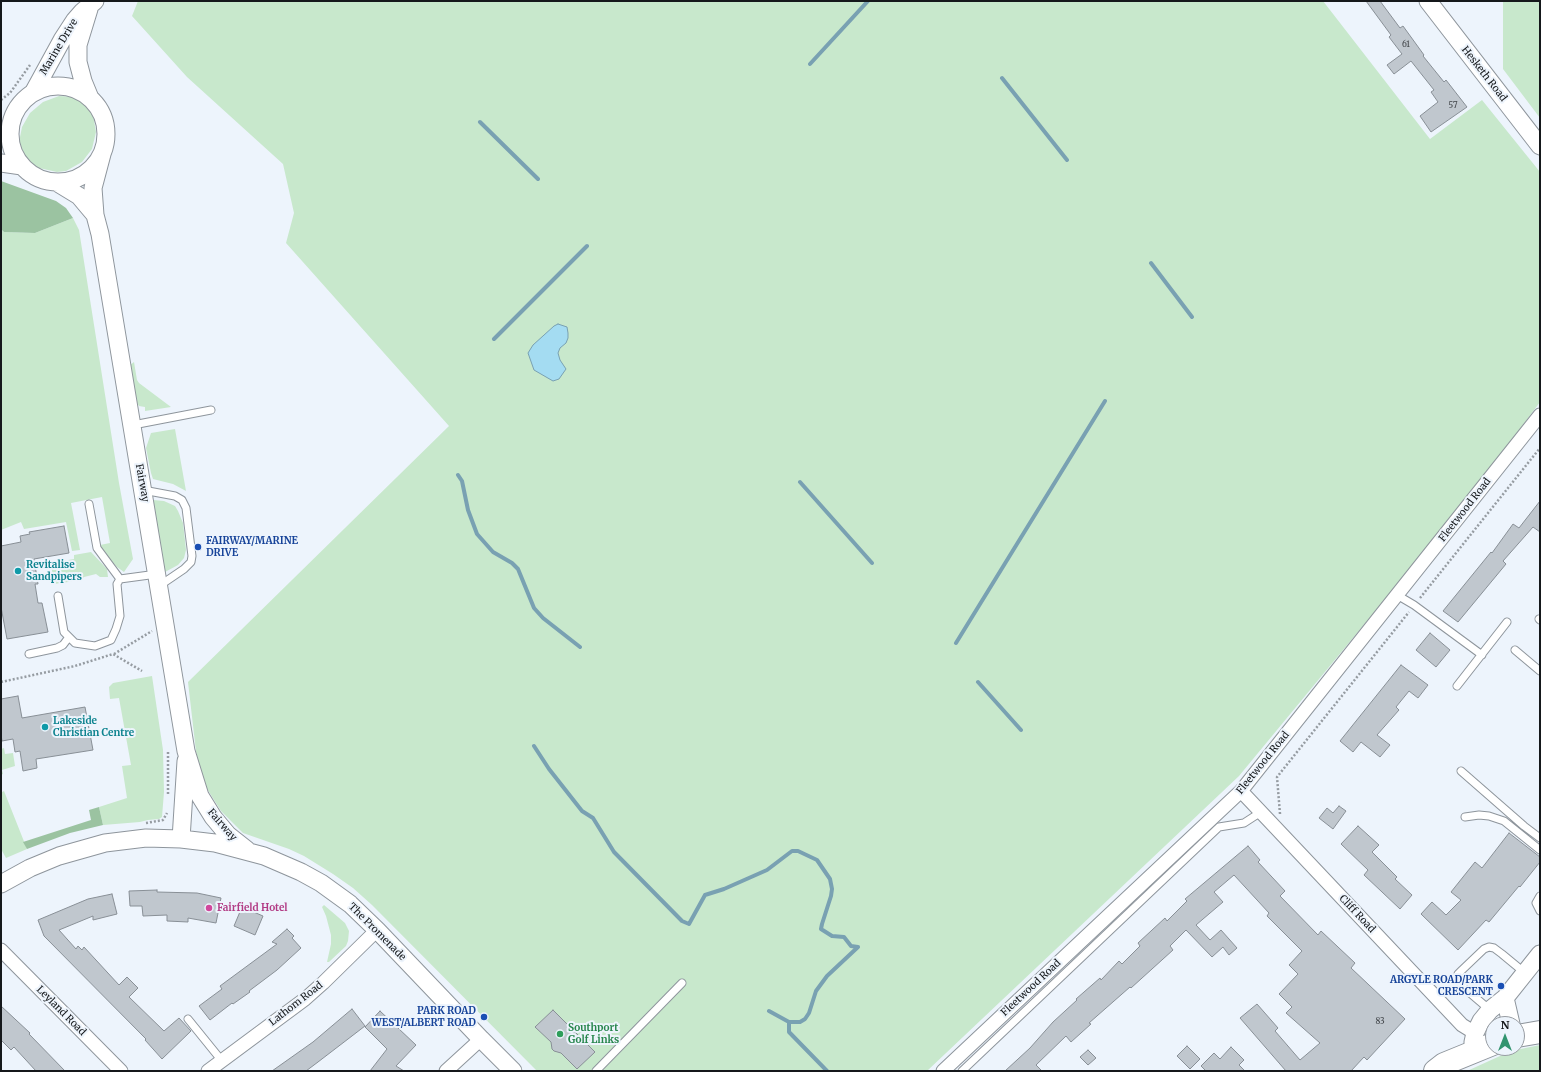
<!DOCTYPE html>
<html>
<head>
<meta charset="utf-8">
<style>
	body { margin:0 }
	#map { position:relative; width:1541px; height:1072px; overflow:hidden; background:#edf4fc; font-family:Merriweather,serif }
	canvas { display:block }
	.frame { position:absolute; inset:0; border:2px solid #15181b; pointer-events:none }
	.north { position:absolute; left:1485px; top:1016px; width:40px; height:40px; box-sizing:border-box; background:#edf4fc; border:1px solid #979ca2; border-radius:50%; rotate:0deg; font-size:11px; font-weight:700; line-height:16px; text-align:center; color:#15181b }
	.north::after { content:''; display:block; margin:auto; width:14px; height:18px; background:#31946f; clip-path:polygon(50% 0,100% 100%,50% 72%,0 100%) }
</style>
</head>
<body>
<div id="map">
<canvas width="1541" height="1072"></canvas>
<div class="frame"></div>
<div class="north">N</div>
</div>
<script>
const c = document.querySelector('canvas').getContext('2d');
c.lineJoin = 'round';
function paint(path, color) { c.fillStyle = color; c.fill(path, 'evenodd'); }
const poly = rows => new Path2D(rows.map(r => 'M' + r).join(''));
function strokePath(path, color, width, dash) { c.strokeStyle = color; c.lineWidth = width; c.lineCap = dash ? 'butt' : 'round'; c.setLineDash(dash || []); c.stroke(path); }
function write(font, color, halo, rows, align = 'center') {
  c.font = font + ' Merriweather,serif'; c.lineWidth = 4; c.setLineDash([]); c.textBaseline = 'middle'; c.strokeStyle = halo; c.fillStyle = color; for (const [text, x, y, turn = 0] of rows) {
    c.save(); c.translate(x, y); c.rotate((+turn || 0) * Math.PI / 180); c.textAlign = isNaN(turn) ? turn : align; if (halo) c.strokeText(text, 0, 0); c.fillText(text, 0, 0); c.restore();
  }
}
paint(poly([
	[138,1,1323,1,1430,139,1482,100,1540,172,1540,402,1471,495,1239,776,927,1071,537,1071,372,905,353,888,333,874,304,856,289,849,243,833,221,811,204,784,197,760,188,682,449,426,286,243,294,213,283,164,187,77,132,16],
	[1503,1,1540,1,1540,118,1503,69],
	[59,96,75,97,83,102,93,115,96,132,92,149,82,162,66,171,57,172,39,168,31,164,25,158,21,150,19,142,22,127,30,113,43,102],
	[73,218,79,230,119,483,133,559,124,572,117,567,101,549,100,545,110,543,102,497,71,503,80,550,72,551,66,522,24,529,21,522,1,530,1,229,4,232,35,233],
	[134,362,137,380,139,383,171,407,145,411,145,407,139,406,137,403,130,365],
	[175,429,186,491,173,484,153,479,151,473,146,448,151,433],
	[153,500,164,501,175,506,178,511,183,523,186,550,184,558,178,565,165,572],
	[91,552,107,569,108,577,100,577,96,574,84,577,82,580,54,584,51,563,74,559,74,555],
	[152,676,163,750,164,792,162,817,159,819,148,820,140,822,103,825,99,807,127,798,122,766,131,765,119,698,110,699,109,687,113,683],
	[4,748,5,754,13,753,15,766,2,770,3,774,1,775,1,749],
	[1,790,2,792,4,791,27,849,6,858,1,849],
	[324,905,345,923,349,931,348,941,346,946,329,962,327,962,331,944,331,935,326,916,322,907],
	[1540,1045,1540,1071,1467,1071,1511,1051]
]), '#c8e8cc');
paint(poly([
	[1,181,56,201,66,208,73,218,35,233,4,232,1,229],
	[99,807,103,825,70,833,27,849,23,842,91,820,89,810]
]), '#9bc3a1');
const water = poly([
	[558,324,567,327,568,333,568,338,566,343,560,348,558,353,560,360,566,369,559,379,553,381,534,370,528,353,533,345,554,326,558,324]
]);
paint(water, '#a4dcf2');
strokePath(water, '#79a1b2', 1);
strokePath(poly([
	[810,64,868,1],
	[1002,78,1067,160],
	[480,122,538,179],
	[1151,263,1192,317],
	[494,339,587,246],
	[458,475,462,481,468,510,477,534,493,552,512,563,518,569,534,608,543,618,580,647],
	[800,482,872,563],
	[956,643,1105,401],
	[978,682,1021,730],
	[534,746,549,769,582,811,593,818,614,852,682,921,689,924,705,895,724,889,767,870,792,851,798,851,817,860,830,879,832,889,831,896,822,924,821,929,832,936,844,937,851,946,858,947],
	[769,1011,789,1022,800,1022,805,1019,809,1013,816,991,827,976,858,947],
	[789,1022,789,1032,827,1071]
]), '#79a1b2', 4);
const building = poly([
	[1366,1,1380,1,1400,28,1403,26,1424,55,1423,56,1444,82,1446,80,1467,107,1431,132,1420,116,1438,102,1431,92,1434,90,1411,61,1394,74,1387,65,1402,54,1389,37,1391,35,1366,1],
	[1540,501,1540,532,1533,527,1503,561,1506,564,1458,622,1443,611,1491,552,1492,553,1513,524,1519,528,1540,501],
	[64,526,69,553,34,559,38,584,35,584,38,603,42,603,48,632,7,639,1,607,1,546,21,542,20,536,30,534,29,532,64,526],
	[1430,633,1450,650,1436,667,1416,650,1430,633],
	[1401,665,1428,685,1418,698,1409,691,1396,707,1399,710,1377,735,1390,745,1380,757,1361,742,1353,752,1340,741,1401,665],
	[18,696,22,718,85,707,93,750,36,759,37,768,23,771,20,751,15,752,13,739,2,741,1,735,1,699,18,696],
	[1339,806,1346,811,1333,829,1319,818,1327,808,1333,813,1339,806],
	[1358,826,1379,845,1372,852,1397,877,1395,879,1412,895,1400,909,1364,875,1368,870,1341,844,1358,826],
	[1509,833,1540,857,1540,862,1520,887,1519,886,1489,922,1486,920,1458,950,1421,914,1432,902,1446,915,1461,900,1451,892,1475,862,1482,868,1509,833],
	[1248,846,1260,860,1258,862,1285,891,1280,896,1318,935,1321,931,1355,963,1351,968,1405,1019,1367,1060,1364,1057,1351,1071,1286,1071,1240,1018,1257,1004,1278,1028,1275,1031,1300,1060,1320,1043,1286,1013,1292,1007,1279,994,1298,974,1289,965,1302,951,1267,916,1269,913,1234,875,1214,892,1223,902,1196,925,1210,940,1221,930,1237,948,1229,955,1223,947,1212,957,1186,930,1170,946,1173,950,1131,988,1130,987,1089,1023,1091,1024,1071,1042,1066,1036,1036,1065,1042,1071,1005,1071,1030,1048,1053,1022,1077,1000,1076,999,1100,978,1101,980,1119,961,1122,964,1140,946,1138,943,1165,918,1167,921,1187,901,1185,899,1248,846],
	[157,890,157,892,197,893,221,898,216,923,188,918,188,922,167,921,167,915,143,916,142,906,130,906,129,891,157,890],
	[112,894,117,914,93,920,93,916,59,930,76,949,78,946,82,950,84,947,119,985,127,977,138,988,129,997,164,1031,179,1018,191,1031,162,1059,145,1040,146,1039,44,936,38,920,88,899,112,894],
	[242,907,263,916,255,935,234,926,242,907],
	[287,929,294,936,292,938,301,948,277,970,249,991,250,992,233,1004,232,1003,210,1020,199,1006,222,989,220,986,277,944,272,942,287,929],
	[1,1006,30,1033,29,1034,65,1071,36,1071,14,1047,11,1050,1,1040,1,1006],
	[352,1009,365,1026,318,1062,306,1071,272,1071,313,1042,352,1009],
	[553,1010,595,1052,577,1069,561,1053,554,1051,552,1049,551,1042,535,1027,553,1010],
	[380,1011,416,1045,396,1066,404,1071,370,1071,387,1049,365,1027,380,1011],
	[1187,1046,1200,1059,1190,1069,1177,1056,1187,1046],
	[1231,1047,1244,1060,1239,1065,1245,1071,1206,1071,1201,1066,1214,1053,1220,1059,1231,1047],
	[1088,1050,1096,1058,1088,1065,1080,1057,1088,1050]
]);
paint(building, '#c0c7ce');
strokePath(building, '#888f96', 1);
const service = poly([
	[133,425,211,410],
	[143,490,175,496,182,500,186,508,192,556,191,562,184,569,159,586],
	[89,504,97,548,120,579,157,574],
	[1397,595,1414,605,1482,655],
	[58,596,64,632,75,643,95,646,111,640,116,629,120,616,117,584,120,579],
	[1539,619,1540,620],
	[1515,650,1540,671],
	[29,654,57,648,63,645,69,637],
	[1457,686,1507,622],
	[1461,771,1524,826,1540,838],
	[1465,817,1479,815,1489,816,1504,821,1540,850],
	[1540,896,1536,903,1540,911],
	[1490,1010,1463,987,1459,981,1458,974,1462,970,1484,949,1489,947,1494,948,1502,954,1525,973],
	[188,1019,222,1061],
	[596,1071,682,983],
	[962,1071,1219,827,1244,823,1261,812]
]);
const minor = poly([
	[1241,791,1462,1025,1475,1033],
	[1,950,121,1071],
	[208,1071,305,999,323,983,377,930],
	[446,1071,481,1039],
	[943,1071,1241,791,1540,415]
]);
const tertiary = poly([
	[1428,1,1540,146],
	[89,9,78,45,78,62,83,81,90,98],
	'10 134a48 48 0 1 1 96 0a48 48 0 1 1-96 0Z',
	[33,93,62,40,75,20,82,12,95,1],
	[102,154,93,188,95,215,100,234,186,751,200,796,213,817,228,835,247,850],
	[1,163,22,166],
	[56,182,79,196,95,215],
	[181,839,186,761],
	[1,884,30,868,59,856,105,843,146,838,181,839,215,843,264,856,301,872,321,883,350,904,377,930,481,1039,513,1071],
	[1505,998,1511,1024],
	[1474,1051,1473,1042,1475,1033,1481,1021,1490,1010,1505,998,1540,954]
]);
const trunk = poly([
	[1517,1036,1540,1032],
	[1435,1071,1444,1064,1493,1044]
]);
strokePath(service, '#8e959c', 9);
strokePath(minor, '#8e959c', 15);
strokePath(tertiary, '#8e959c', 19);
strokePath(trunk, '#8e959c', 24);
strokePath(poly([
	[1,100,10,93,30,65],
	[1420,598,1540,448],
	[114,654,152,631],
	[1,682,75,666,113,654,142,671],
	[168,794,168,751],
	[1280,814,1277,777,1409,612],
	[146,823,163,820,167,813]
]), '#969ca2', 2.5, [2, 2]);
strokePath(service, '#fff', 7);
strokePath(minor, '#fff', 13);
strokePath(tertiary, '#fff', 17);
strokePath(trunk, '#fff', 22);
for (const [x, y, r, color] of [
	[198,547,4,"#1a4fb4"],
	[18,571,4,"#0f9aa8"],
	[45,727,4,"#0f9aa8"],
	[209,908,4,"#d1479c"],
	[1501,986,4,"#1a4fb4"],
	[484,1017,4,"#1a4fb4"],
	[560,1034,4,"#2e9e5b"]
]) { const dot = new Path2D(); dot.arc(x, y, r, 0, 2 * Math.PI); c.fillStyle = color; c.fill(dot); strokePath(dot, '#edf4fc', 1.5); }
write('8px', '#404448', null, [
	["61",1406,45],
	["57",1453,106],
	["83",1380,1022]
]);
write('10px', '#15181b', '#edf4fc', [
	["Marine Drive",59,47,-59],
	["Hesketh Road",1484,74,52],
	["Fairway",142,483,80],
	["Fleetwood Road",1465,510,-52],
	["Fleetwood Road",1263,763,-51],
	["Fairway",222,825,49],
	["Cliff Road",1357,914,47],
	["The Promenade",377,932,45],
	["Fleetwood Road",1031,988,-43],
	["Lathom Road",296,1004,-38],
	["Leyland Road",61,1011,45]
]);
write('bold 10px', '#164399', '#edf4fc', [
	["FAIRWAY/MARINE",206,541,"left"],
	["DRIVE",206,553,"left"],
	["ARGYLE ROAD/PARK",1493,980],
	["CRESCENT",1493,992],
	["PARK ROAD",476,1011],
	["WEST/ALBERT ROAD",476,1023]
], 'right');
write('bold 10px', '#0d838f', '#edf4fc', [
	["Revitalise",26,565],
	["Sandpipers",26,577],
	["Lakeside",53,721],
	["Christian Centre",53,733]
], 'left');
write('bold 10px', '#b23c85', '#edf4fc', [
	["Fairfield Hotel",217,908]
], 'left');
write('bold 10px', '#27864d', '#edf4fc', [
	["Southport",568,1028],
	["Golf Links",568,1040]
], 'left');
</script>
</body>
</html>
